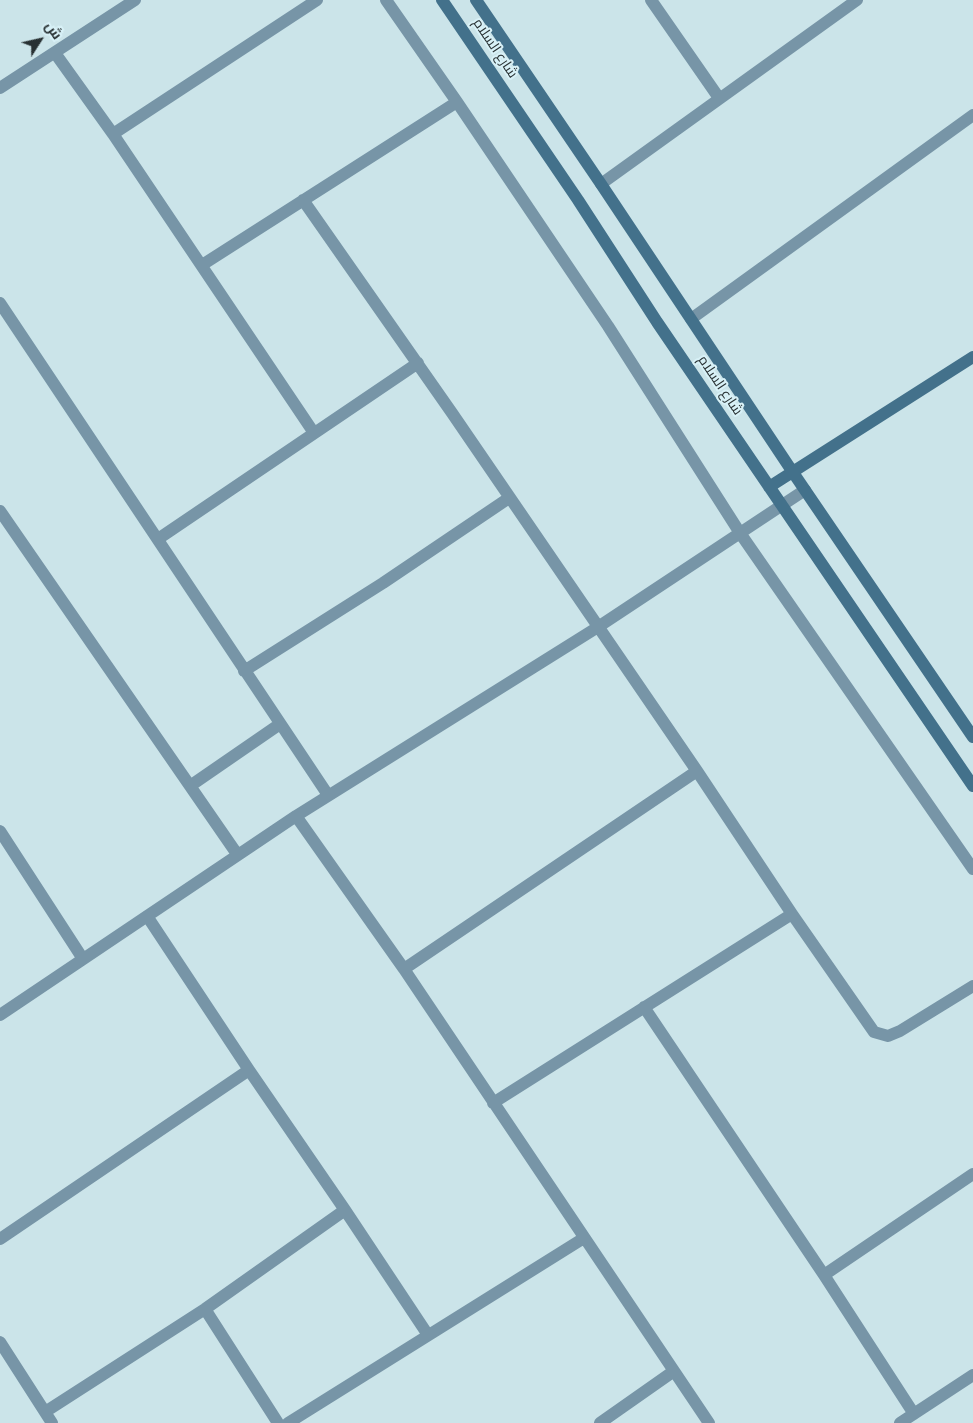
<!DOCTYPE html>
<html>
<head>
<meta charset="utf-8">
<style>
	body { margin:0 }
	#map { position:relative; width:973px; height:1423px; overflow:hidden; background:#cbe4e9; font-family:Overpass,Cairo,sans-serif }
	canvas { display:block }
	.north { position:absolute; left:15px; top:15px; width:50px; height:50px; -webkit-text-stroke:4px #d8f1f7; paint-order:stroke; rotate:55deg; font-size:14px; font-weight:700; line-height:20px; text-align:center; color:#283133 }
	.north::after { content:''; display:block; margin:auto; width:18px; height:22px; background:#283133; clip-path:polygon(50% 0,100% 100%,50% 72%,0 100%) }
</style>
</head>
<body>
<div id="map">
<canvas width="973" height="1423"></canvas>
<div class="north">ش</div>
</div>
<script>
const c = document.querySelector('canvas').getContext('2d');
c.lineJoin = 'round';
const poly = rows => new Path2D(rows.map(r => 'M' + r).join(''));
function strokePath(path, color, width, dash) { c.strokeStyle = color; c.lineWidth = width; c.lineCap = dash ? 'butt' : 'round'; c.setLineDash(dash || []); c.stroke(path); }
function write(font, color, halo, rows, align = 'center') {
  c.font = font + ' Overpass,Cairo,sans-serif'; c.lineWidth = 4; c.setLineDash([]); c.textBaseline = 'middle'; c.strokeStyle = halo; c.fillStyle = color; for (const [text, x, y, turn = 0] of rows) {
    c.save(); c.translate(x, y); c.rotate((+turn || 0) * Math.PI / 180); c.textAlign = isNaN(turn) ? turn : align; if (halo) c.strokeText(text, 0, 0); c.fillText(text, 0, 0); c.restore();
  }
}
strokePath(poly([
	[386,0,457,102,608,326,740,533,973,869],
	[651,0,719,98],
	[55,53,113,134,314,433],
	[0,88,135,0],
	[113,134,317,0],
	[601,184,857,0],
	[303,200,452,413,697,771,792,914,874,1032,888,1036,900,1031,973,986],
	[202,265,457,102],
	[0,303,328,795],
	[691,319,973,115],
	[0,511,237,854],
	[158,539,418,363],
	[244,671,383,583,509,498],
	[190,786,280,724],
	[296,816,404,969,709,1423],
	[0,831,83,959],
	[147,916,249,1070,345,1210,428,1335],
	[404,969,697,771],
	[644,1007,824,1275,914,1414],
	[0,1015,296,816,598,627,805,490],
	[493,1103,792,914],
	[0,1239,249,1070],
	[824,1275,973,1174],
	[205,1309,278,1423],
	[0,1342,52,1423],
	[45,1412,205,1309,345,1210],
	[288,1423,584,1238],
	[600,1423,674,1371],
	[900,1423,973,1375]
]), '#7795a7', 12);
strokePath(poly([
	[442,0,578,200,657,322,973,786],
	[476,0,601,184,792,471,973,737],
	[769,487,973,357]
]), '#43718b', 12);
write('14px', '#283133', '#d8f1f7', [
	["شارع السلام",494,49,56],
	["شارع السلام",719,386,56]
]);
</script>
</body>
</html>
